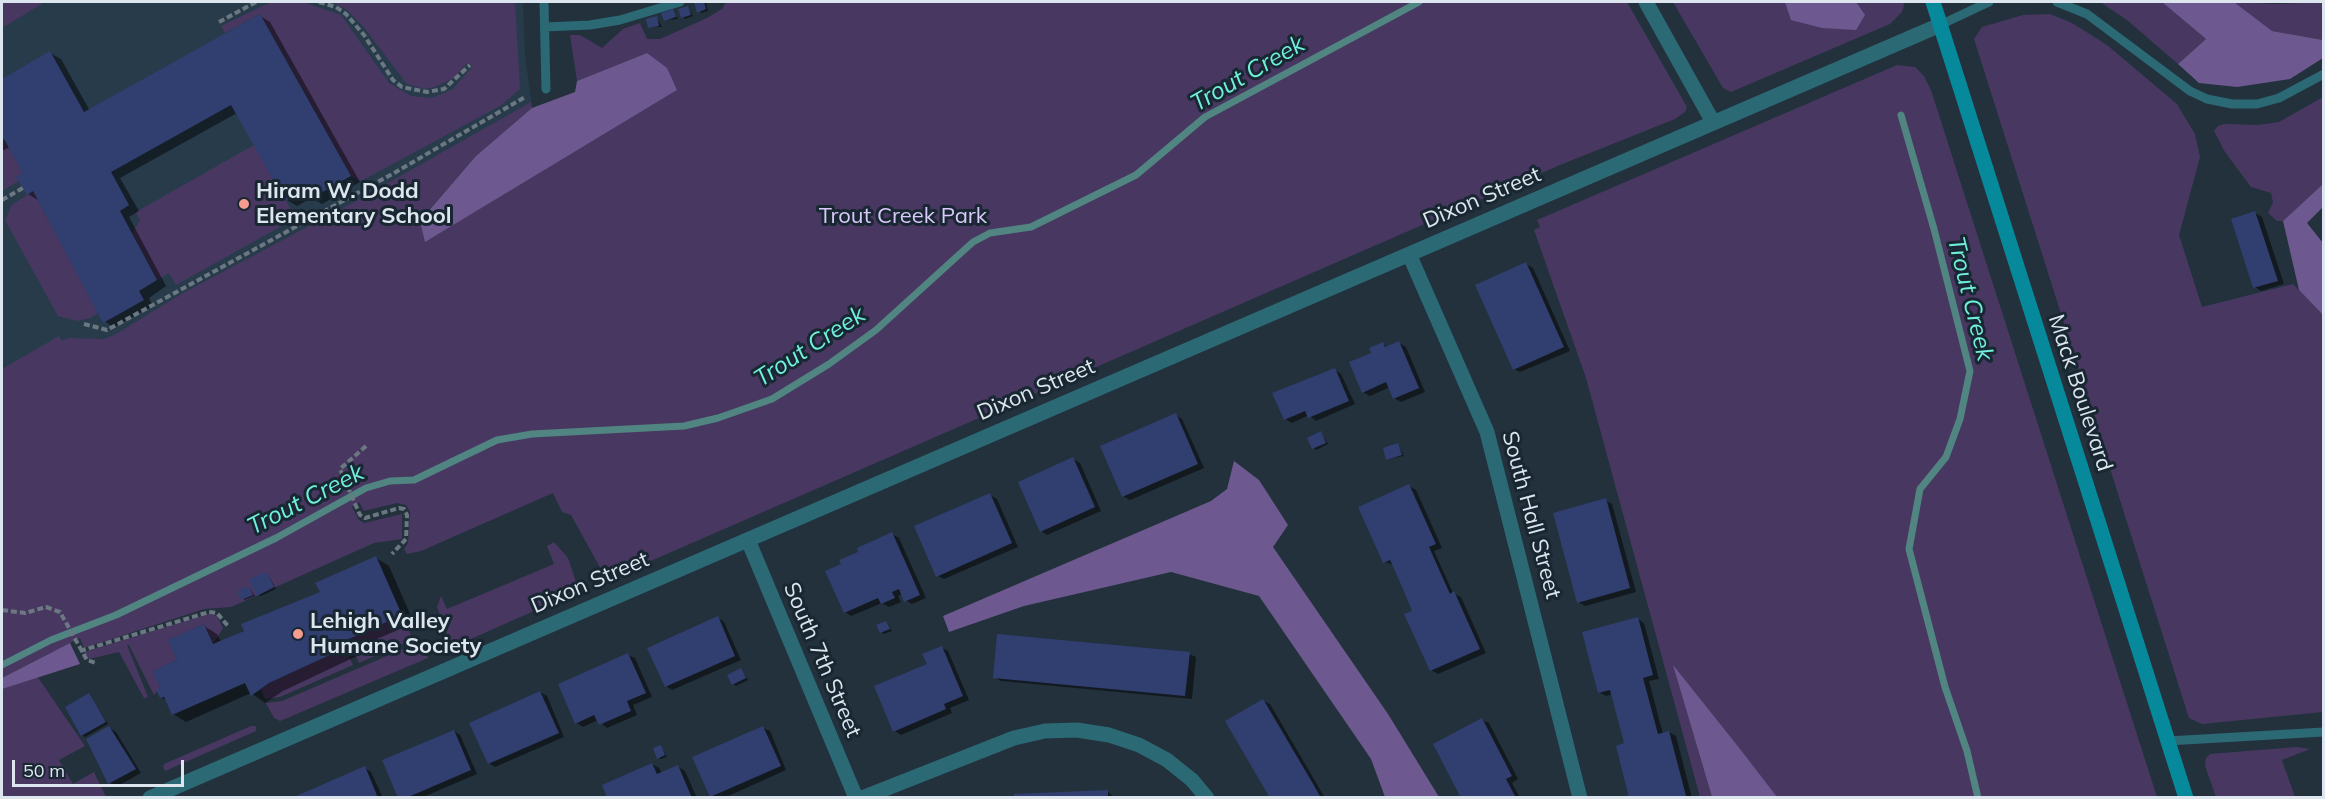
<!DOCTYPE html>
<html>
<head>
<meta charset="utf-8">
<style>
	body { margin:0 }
	#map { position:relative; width:2325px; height:799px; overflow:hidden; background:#22313c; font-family:Mulish,sans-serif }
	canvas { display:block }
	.frame { position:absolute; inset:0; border:3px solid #dde6ee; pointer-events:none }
	.scale { position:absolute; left:12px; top:760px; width:172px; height:27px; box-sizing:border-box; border:3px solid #dde6ee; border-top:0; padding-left:8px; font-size:18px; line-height:21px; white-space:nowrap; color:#dde6ee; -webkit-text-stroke:4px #182732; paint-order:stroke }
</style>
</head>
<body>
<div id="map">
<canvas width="2325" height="799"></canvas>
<div class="frame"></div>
<div class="scale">50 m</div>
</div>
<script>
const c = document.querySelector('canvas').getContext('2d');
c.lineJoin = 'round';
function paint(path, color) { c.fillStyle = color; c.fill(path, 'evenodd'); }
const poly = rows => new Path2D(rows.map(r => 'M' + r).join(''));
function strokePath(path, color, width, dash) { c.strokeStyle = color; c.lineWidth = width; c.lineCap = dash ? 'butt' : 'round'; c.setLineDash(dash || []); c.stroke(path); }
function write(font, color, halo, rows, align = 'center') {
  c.font = font + ' Mulish,sans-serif'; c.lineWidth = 6; c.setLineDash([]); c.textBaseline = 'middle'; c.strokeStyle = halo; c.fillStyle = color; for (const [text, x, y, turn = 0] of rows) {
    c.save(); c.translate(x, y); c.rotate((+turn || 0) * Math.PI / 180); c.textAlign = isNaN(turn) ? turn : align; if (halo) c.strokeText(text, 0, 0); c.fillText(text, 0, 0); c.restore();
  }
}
paint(poly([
	[2,2,523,2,525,55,536,139,549,167,2,457]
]), '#273b4b');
paint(poly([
	[2,2,45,2,2,28],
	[271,2,303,2,341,15,389,83,411,96,432,98,453,89,473,66,467,63,454,78,435,87,424,89,407,84,362,25,347,10,332,2,515,2,520,89,500,106,361,181,351,176,260,14,225,33,221,26],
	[726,2,1627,2,1687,107,1685,112,1675,119,1560,165,607,580,571,515,562,512,553,493,421,551,407,554,404,549,408,543,410,512,406,505,397,503,364,511,359,502,352,507,359,520,364,523,402,514,402,539,374,543,231,607,204,609,84,648,80,638,2,678,2,369,59,336,62,341,69,338,104,339,116,334,185,292,358,200,531,102,532,108,476,156,420,220,426,241,677,90,647,53,577,81,570,35,580,35,602,48,623,29,640,23,647,39,660,39,707,18,722,9],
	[1673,2,1903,2,1904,5,1902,12,1890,24,1731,92,1723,88],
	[2100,2,2162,2,2206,39,2178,64,2127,20],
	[2234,2,2276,4,2323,2,2323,40,2272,31],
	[2050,14,2072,23,2107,45,2177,104,2195,134,2200,157,2179,235,2202,307,2293,284,2323,315,2323,712,2202,724,2189,718,1974,39,1982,27,2023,15],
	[1897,65,1915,67,1924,76,1931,90,2157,797,1771,797,1674,667,1712,797,1700,797,1586,378,1534,230,1540,227,1537,220],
	[2323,97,2323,184,2283,221,2277,221,2268,213,2273,202,2271,193,2251,187,2225,152,2214,131,2218,126,2224,124,2258,125,2279,122],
	[4,139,23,173,16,177,19,181,2,191,2,140],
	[254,145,296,218,176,285,169,273,157,280,132,233,140,221,136,212],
	[33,191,98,313,90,318,77,321,58,316,5,220,12,205],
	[554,542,568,558,579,591,455,646,450,641,437,607,441,596,447,609,554,564,547,546],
	[209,614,217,616,223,628,213,644,204,624,169,640,177,660,153,671,160,688,154,695,129,645,127,645,148,697,144,698,119,652,89,659,84,652],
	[402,615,413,639,359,663,348,638],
	[422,641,428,658,280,721,274,718,266,703,282,701],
	[345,648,353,665,280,697,265,699,261,689,269,683],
	[37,676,85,746,59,760,73,784,94,772,106,797,2,798,2,689],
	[251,726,256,726,256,731,165,771,163,767,164,764],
	[2297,747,2310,749,2282,760,2295,797,2216,797,2205,766,2206,758,2210,754]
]), '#483861');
paint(poly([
	[1785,2,1856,2,1865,15,1856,30,1822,28,1791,20],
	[2162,2,2234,2,2272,31,2323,40,2323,58,2290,79,2237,87,2199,83,2178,64,2206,39],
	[647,53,667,68,677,90,425,242,420,221,476,156,532,108,575,92,577,81],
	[2323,184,2323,207,2307,223,2323,243,2323,315,2299,290,2283,221],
	[1234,461,1259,480,1288,525,1273,547,1388,714,1439,797,1385,797,1371,759,1259,596,1171,572,1024,606,949,632,943,616,1211,501,1227,489],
	[70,643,80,664,2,689,2,678],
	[1673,665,1740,749,1777,797,1712,797]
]), '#6d598f');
paint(poly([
	[701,2,706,3,708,11,701,13,696,3],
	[688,7,693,16,685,19,683,17],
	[672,11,678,19,665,20],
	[260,16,270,22,360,182,322,204,312,198,297,206,287,200,237,113,120,178,139,211,129,217,166,286,149,298,153,306,114,327,104,321,38,200,28,194,25,173,10,147,2,151,2,80,50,53,61,59,90,111],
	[657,18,662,27,649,27],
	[2255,213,2262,217,2284,284,2261,291,2255,287],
	[1526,264,1533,268,1570,351,1520,372,1514,369],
	[1399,343,1406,347,1425,392,1401,402,1394,398,1390,387,1370,396,1363,392,1373,354,1383,344,1388,347],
	[1335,370,1341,374,1355,404,1316,421,1309,415,1292,423,1285,419],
	[1176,415,1182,419,1204,468,1130,500,1123,496],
	[1321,433,1328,444,1316,450,1314,448],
	[1398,445,1404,456,1387,459],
	[1073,459,1080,463,1101,511,1047,535,1041,531],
	[1409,486,1416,490,1442,548,1434,551,1453,593,1461,597,1486,653,1438,674,1431,670,1414,611,1394,565,1385,562],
	[990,495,997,499,1018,547,944,579,938,576],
	[1605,500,1612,504,1636,592,1585,606,1578,602],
	[892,534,899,538,926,598,912,604,905,600,902,594,898,596,901,602,889,607,882,603,851,616,845,612,843,565],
	[376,558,389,566,414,623,354,649,357,656,283,691,265,703,251,693,186,722,173,714,167,701,161,697,179,661,204,626,217,634,221,642,322,593],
	[267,573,276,589,261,596,258,595],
	[249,587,255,596,245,600,243,599],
	[718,618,724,622,741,660,672,690,666,686],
	[1638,619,1644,623,1659,679,1649,681,1663,734,1669,732,1676,736,1692,798,1631,798,1626,744,1613,694,1606,696,1599,692],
	[886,622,892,631,884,634,881,632],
	[942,648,948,651,969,700,950,708,952,713,901,735,895,731,929,665],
	[1189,654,1196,657,1192,699,1001,681,994,677],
	[628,655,635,658,652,697,633,705,637,715,607,728,598,720,583,727,577,723],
	[741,670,748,680,736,686,733,684],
	[540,692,547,696,564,737,495,767,489,763],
	[89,695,108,724,85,737,82,735],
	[1263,701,1270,704,1325,798,1271,798],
	[1482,720,1489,723,1518,779,1512,783,1520,798,1463,798],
	[109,728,116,732,141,773,116,787,110,783,88,740],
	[763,728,770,731,786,770,724,798,711,796],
	[454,731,460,735,477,774,421,798,400,798],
	[661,747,667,757,661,759,658,758],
	[652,764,659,768,662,774,678,767,685,771,697,798,609,798],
	[365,768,371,772,383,798,296,798],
	[1108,792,1115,798,1016,798]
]), '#0007');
strokePath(poly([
	[1901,115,1934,229,1970,371,1960,419,1946,457,1920,489,1909,549,1945,687,1967,751,1978,798],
	[2,665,51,640,116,615,276,538,366,488,390,481,414,480,497,440,532,434,684,426,718,418,772,399,829,364,876,330,973,242,990,233,1031,227,1136,175,1205,117,1419,2]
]), '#508581', 7);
paint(poly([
	[694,2,704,2,706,9,697,13],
	[688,6,691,15,681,18,678,9],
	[673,9,676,17,664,21,661,13],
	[260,14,351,176,310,199,305,190,285,201,231,105,111,172,129,205,120,211,157,280,139,291,144,300,103,323,33,191,27,195,16,177,23,173,4,139,2,140,2,79,50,51,84,112],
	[657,16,659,26,648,28,646,19],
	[2255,211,2278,281,2253,288,2231,219],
	[1526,262,1564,347,1513,370,1475,285],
	[1399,341,1419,388,1393,399,1386,382,1362,393,1349,362,1371,353,1369,348,1383,342,1385,347],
	[1335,368,1349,401,1308,418,1305,411,1284,420,1272,393],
	[1176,413,1198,464,1122,497,1100,446],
	[1321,431,1326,443,1312,449,1307,438],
	[1398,443,1402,455,1386,460,1383,448],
	[1073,457,1095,507,1040,532,1018,482],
	[1409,484,1436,544,1429,547,1450,594,1454,591,1480,649,1430,671,1404,614,1412,611,1403,589,1390,560,1383,563,1358,507],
	[990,493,1012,543,936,577,914,526],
	[1606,498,1630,588,1577,603,1553,513],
	[892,532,920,595,904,602,899,589,892,592,895,598,881,604,878,598,844,613,825,571,841,564,839,560,858,552,857,548],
	[376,556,402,615,342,642,345,648,269,683,251,696,245,683,172,715,164,697,160,698,156,690,160,688,152,671,177,660,168,640,204,624,213,644,244,631,241,624,320,592,315,583],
	[267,572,274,587,257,596,249,579],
	[249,586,253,595,241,600,237,591],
	[718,616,735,656,665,687,647,648],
	[1638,617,1653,675,1643,678,1658,734,1669,731,1686,796,1680,798,1629,798,1616,746,1624,743,1610,690,1598,693,1582,632],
	[886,621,890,629,880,633,876,625],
	[997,634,1190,652,1185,696,993,678],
	[942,646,963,696,944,704,946,709,893,732,874,686,927,664,922,654],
	[628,653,646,693,627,701,631,711,599,725,594,715,575,724,558,684],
	[741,668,746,678,732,685,727,675],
	[540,691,559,733,488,764,469,723],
	[89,693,106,722,81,736,65,707],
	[1263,699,1312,782,1321,798,1270,798,1225,721],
	[1482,718,1512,776,1506,779,1516,798,1461,798,1433,744],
	[109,726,136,769,108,784,86,739],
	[763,726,781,766,710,797,692,757],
	[454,730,471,770,406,798,398,798,382,760],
	[661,745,665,755,657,759,653,748],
	[652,763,657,774,678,765,692,798,607,798,602,785],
	[365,766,378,798,292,798,310,790],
	[1108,790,1108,798,1014,798,1014,794]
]), '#313e70');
strokePath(poly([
	[319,2,336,7,346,14,364,35,393,80,402,87,427,92,444,89,470,65],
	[219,22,256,2],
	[2,200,23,188],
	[84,324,107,330,394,173,525,97],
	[366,446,340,469,360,515,365,518,399,508,404,509,407,515,406,539,392,554],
	[2,610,25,613,46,607,60,612,87,660,96,663],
	[80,651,209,612,217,613,228,626]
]), '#6b7881', 4, [6, 3]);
strokePath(poly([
	[544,2,546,89],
	[2057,2,2087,14,2190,91,2207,99,2232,104,2257,104,2279,98,2324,74],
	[1940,25,1989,2],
	[545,27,590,25,620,20,680,2],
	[2167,741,2324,732]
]), '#2b6975', 9);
strokePath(poly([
	[1646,2,1713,122],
	[1409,254,1487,432,1580,798],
	[748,540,856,798],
	[150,798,1940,25],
	[862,798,1014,738,1045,731,1077,730,1109,735,1139,745,1167,760,1192,780,1207,798]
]), '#2b6975', 15);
strokePath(poly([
	[1933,2,2186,798]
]), '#07899c', 15);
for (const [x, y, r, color] of [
	[244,204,6,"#f59c90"],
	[298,634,6,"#f59c90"]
]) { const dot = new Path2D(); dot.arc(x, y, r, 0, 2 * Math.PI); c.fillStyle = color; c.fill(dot); strokePath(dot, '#182732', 2); }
write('bold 22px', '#dde6ee', '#182732', [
	["Hiram W. Dodd",256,191],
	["Elementary School",256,216],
	["Lehigh Valley",310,621],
	["Humane Society",310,646]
], 'left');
write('22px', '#dde6ee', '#182732', [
	["Dixon Street",1482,198,-23],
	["Dixon Street",1036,390,-23],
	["Mack Boulevard",2080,393,72],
	["South Hall Street",1531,515,75],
	["Dixon Street",590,583,-23],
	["South 7th Street",822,660,67]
]);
write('22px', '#d9c9fa', '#182732', [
	["Trout Creek Park",903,216]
]);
write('italic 24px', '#70efdc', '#182732', [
	["Trout Creek",1248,74,-30],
	["Trout Creek",1970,299,76],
	["Trout Creek",810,347,-33],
	["Trout Creek",306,500,-27]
]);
</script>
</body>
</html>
